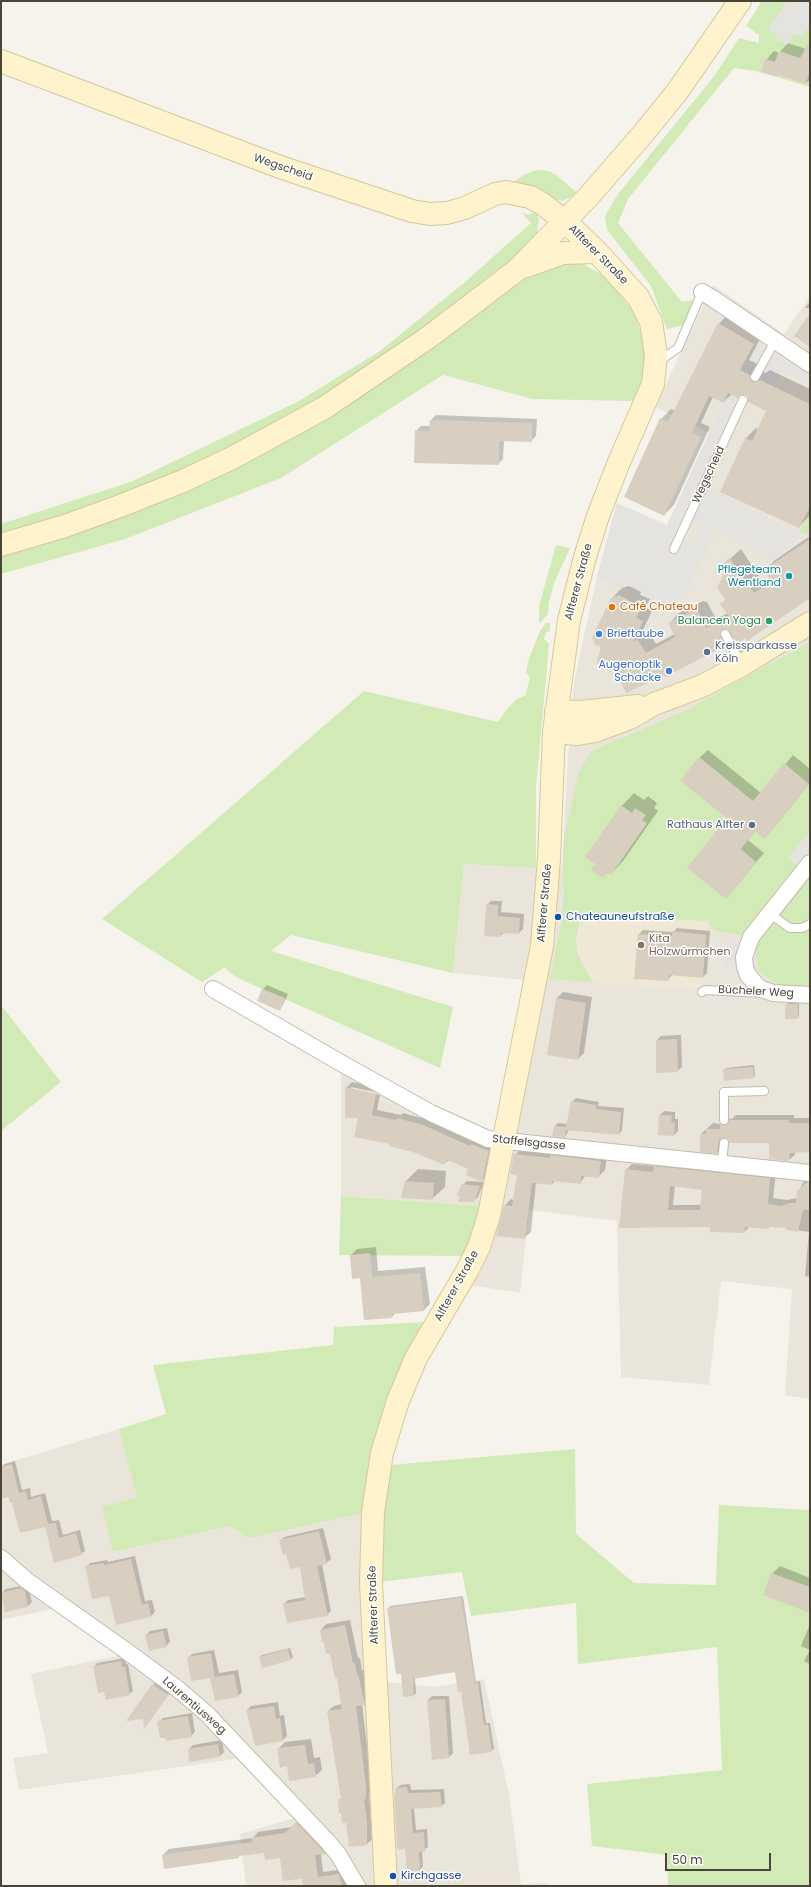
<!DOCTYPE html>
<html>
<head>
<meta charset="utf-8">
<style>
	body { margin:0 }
	#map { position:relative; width:811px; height:1887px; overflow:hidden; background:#f6f3ec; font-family:Poppins,sans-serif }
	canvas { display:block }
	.frame { position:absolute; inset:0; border:2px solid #4b4439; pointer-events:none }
	.scale { position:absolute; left:665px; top:1853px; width:106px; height:18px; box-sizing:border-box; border:2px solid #4b4439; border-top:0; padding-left:5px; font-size:12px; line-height:14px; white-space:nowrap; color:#4b4439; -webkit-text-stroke:3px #fff; paint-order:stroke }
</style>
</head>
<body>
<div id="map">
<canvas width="811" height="1887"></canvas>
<div class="frame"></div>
<div class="scale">50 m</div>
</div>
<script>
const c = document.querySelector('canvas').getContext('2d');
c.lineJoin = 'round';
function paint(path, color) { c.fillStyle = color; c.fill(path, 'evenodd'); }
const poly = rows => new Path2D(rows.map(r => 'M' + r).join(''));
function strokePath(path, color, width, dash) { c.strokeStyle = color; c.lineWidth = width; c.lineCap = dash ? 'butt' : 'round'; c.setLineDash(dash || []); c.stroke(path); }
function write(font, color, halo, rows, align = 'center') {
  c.font = font + ' Poppins,sans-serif'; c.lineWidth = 3; c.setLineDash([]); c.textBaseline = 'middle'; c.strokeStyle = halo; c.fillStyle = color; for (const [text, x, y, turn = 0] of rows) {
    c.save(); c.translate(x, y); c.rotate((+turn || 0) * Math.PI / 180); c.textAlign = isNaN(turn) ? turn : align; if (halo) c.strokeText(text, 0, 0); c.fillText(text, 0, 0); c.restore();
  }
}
paint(poly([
	[713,285,784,334,810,296,810,1399,785,1395,792,1289,721,1281,709,1385,621,1377,617,1221,529,1210,520,1293,470,1285,482,1206,341,1196,341,1069,494,1148,524,980,453,973,464,864,562,868,568,758,574,682,597,576,617,503,667,525,709,433,655,407],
	[119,1429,137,1498,113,1552,230,1526,366,1512,378,1681,434,1687,484,1679,509,1794,521,1884,545,1883,552,1886,246,1886,240,1834,295,1818,242,1758,19,1790,13,1758,48,1753,31,1674,121,1655,53,1609,1,1620,1,1465]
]), '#eae5da');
paint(poly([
	[586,914,708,921,702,990,592,982,577,953,576,938,581,919]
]), '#efe8d6');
paint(poly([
	[762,1,789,1,784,6,776,41,793,33,801,36,810,25,810,40,804,59,797,57,791,79,810,75,810,87,756,71,734,68,628,199,618,223,682,302,694,300,684,325,667,329,651,286,607,230,605,216,618,194,715,75,739,38,759,43,759,35,746,26],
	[779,51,785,53,778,77,765,59,775,62],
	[537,170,549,171,556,175,576,192,571,197,562,201,549,198,511,184,525,174],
	[536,211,539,220,537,232,554,264,583,264,601,274,619,292,635,315,644,342,645,372,640,389,634,401,533,399,443,375,281,478,125,539,1,574,1,524,133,481,299,401,380,351,465,282,531,223,522,213,529,215],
	[810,509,810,532,806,534,800,531],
	[556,545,570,548,554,583,549,602,548,614,539,624,539,606],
	[546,623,550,623,550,631,546,633,544,639,549,644,536,787,536,868,464,864,453,973,291,935,271,951,453,1007,440,1068,240,979,230,973,225,967,202,982,102,919,364,691,498,722,507,709,517,699,526,695,530,677,526,673,529,658,540,631],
	[810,642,810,987,778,985,759,971,755,950,743,936,714,930,708,921,586,914,580,919,576,938,577,953,592,982,550,979,562,920,564,891,562,880,564,837,579,772,590,754,594,750,683,712],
	[1,1005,61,1082,1,1131],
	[341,1196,482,1206,465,1256,339,1255],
	[428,1322,366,1512,249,1538,230,1526,113,1552,102,1507,137,1498,119,1429,166,1414,153,1365,333,1345,334,1327],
	[575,1449,576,1534,634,1583,716,1585,719,1505,810,1510,810,1886,668,1886,667,1855,592,1846,587,1784,722,1770,717,1647,578,1664,576,1603,471,1616,462,1572,379,1582,380,1541,390,1465]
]), '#d2eab5');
paint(poly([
	[789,1,810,1,810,25,801,36,793,33,788,45,776,40,778,34,769,30,771,23],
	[754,345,781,361,784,357,810,374,810,386,783,369,773,386,750,375,699,485,800,533,795,543,770,562,754,548,715,530,684,600,674,596,668,609,597,576,617,503,667,525,709,433],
	[685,516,701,524,693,540,677,533],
	[810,830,810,851,798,866,788,858],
	[727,935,738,936,736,968,725,967]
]), '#e5e3e0');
paint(poly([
	[810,42,810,80,806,83,779,74,777,76,766,60,774,51,779,53,788,43,806,49],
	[810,301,810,308,805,308],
	[728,314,763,333,749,360,760,365,762,372,766,373,770,370,810,389,810,515,799,527,722,492,746,438,756,428,758,429,767,410,749,399,746,394,732,394,723,402,713,397,701,423,710,427,674,505,664,515,661,419,671,409,675,411,719,324],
	[436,415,537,419,536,436,531,441,504,441,503,459,498,464,416,431,421,426,430,426,431,420],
	[810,536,810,597,745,637,734,636,725,645,665,676,664,674,627,691,612,598,622,588,629,586,641,592,640,595,650,599,645,607,652,611,641,634,647,630,656,644,675,634,670,623,679,613,703,601,707,602,716,619,728,613,722,604,726,599,726,571,722,566,741,549,764,584,771,580,765,570,775,560],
	[708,750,761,793,793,755,810,769,810,783,773,829,756,830,748,840,764,853,726,898,728,818,699,758],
	[634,793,644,800,648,796,657,803,654,808,658,811,623,861,611,874,608,872,603,876,622,806],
	[491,901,502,901,501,912,524,914,523,929,519,933,505,932,500,936,487,905],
	[677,928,710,931,707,973,703,977,672,975,668,980,639,934,643,930,673,932],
	[267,985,288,994,283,1005,279,1009,263,989],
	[563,992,592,997,584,1053,578,1059,557,998],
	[788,1003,799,1003,799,1016,797,1018,786,1005],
	[681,1035,682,1067,677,1071,657,1040,661,1036],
	[754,1065,755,1076,753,1078,724,1070,726,1068],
	[352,1082,381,1088,380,1093,351,1087,351,1089,380,1095,377,1110,401,1115,403,1113,429,1120,494,1145,487,1175,482,1180,470,1169,449,1160,444,1164,391,1143,359,1117,346,1088],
	[576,1098,599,1102,598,1106,624,1108,622,1130,619,1134,569,1130,565,1137,555,1126,558,1123,568,1124,572,1102],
	[664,1111,675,1112,675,1119,678,1119,678,1131,674,1135,659,1134,660,1115],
	[736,1115,794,1115,794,1118,810,1118,810,1151,795,1152,795,1155,789,1160,770,1142,724,1136,723,1147,717,1153,701,1134,713,1123,721,1124,726,1118,732,1119],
	[521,1149,607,1156,605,1170,599,1176,586,1175,580,1183,555,1181,552,1184,536,1182,531,1232,524,1238,505,1205,511,1199,514,1200,518,1174,515,1155],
	[661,1161,776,1173,773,1198,787,1200,797,1198,802,1184,807,1178,810,1179,810,1277,805,1276,809,1232,788,1229,786,1227,749,1227,744,1232,711,1226,620,1227,626,1170,632,1164,655,1166],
	[675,1186,703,1189,702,1205,673,1205],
	[418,1169,446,1171,445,1187,432,1199,406,1181],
	[467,1181,484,1182,478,1197,473,1201,463,1185],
	[376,1247,378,1271,425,1267,430,1304,424,1310,396,1312,392,1317,361,1277,351,1255,357,1249],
	[15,1461,22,1490,30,1488,31,1497,45,1493,52,1521,59,1520,63,1535,80,1530,85,1551,81,1554,55,1561,45,1525,12,1502,9,1496,1,1498,1,1467,5,1464],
	[323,1528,331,1559,326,1563,322,1564,331,1611,327,1615,284,1604,288,1600,306,1597,301,1566,280,1541,284,1537],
	[135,1556,145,1601,152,1600,155,1612,151,1616,117,1624,110,1595,87,1567,90,1563,107,1560,108,1562],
	[780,1566,810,1578,810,1612,772,1574],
	[26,1585,28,1587,32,1602,28,1606,2,1593,6,1589],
	[463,1596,476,1682,480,1681,486,1723,490,1723,494,1749,491,1751,462,1691,456,1671,415,1678,416,1693,414,1695,404,1696,402,1673,388,1608,390,1606],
	[350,1620,358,1658,360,1658,362,1670,364,1670,369,1695,370,1698,362,1704,371,1779,371,1792,369,1793,372,1839,367,1844,346,1822,339,1800,342,1798,328,1711,334,1706,342,1704,338,1677,330,1653,325,1641,323,1641,321,1630,326,1624],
	[810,1624,810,1664,804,1661,810,1650,801,1646],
	[167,1628,170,1642,166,1646,146,1635,150,1631],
	[290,1648,293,1657,291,1659,263,1667,260,1657,262,1655],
	[214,1650,219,1673,238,1670,242,1692,238,1696,188,1658,192,1654],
	[125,1658,126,1664,128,1664,133,1691,129,1694,105,1691,94,1667,97,1663],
	[156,1681,171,1691,145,1727,144,1717,128,1719],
	[432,1696,449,1696,453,1753,449,1757,428,1700],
	[278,1702,280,1716,284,1715,287,1736,283,1740,247,1710,251,1706],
	[192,1713,195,1732,191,1736,159,1722,163,1718],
	[311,1739,314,1758,320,1757,322,1770,315,1776,288,1765,278,1749,285,1742],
	[222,1740,224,1752,220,1756,190,1761,189,1749,193,1745],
	[410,1784,411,1790,444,1789,445,1803,441,1806,414,1808,416,1830,427,1829,428,1847,422,1851,423,1866,420,1870,406,1848,395,1795,397,1788,400,1785],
	[302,1817,331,1848,325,1853,321,1854,323,1872,345,1869,350,1886,309,1886,308,1877,281,1857,265,1852,241,1855,238,1857,163,1855,169,1849,253,1838,258,1832,292,1827]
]), '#0003');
paint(poly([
	[810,40,810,70,806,84,778,75,778,77,761,72,765,59,775,62,779,51,800,58],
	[810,313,810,347,794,336],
	[718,323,754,344,740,370,750,375,752,382,755,382,760,380,810,404,810,506,799,528,720,492,745,438,752,441,766,411,748,402,748,397,745,395,740,395,738,398,728,393,724,403,709,396,692,433,701,437,664,516,624,497,660,418,668,422],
	[430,420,532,423,532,442,499,441,499,465,414,463,415,430,429,431],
	[810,539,810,598,747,641,745,638,739,642,737,640,735,641,728,630,723,629,720,634,725,646,665,677,664,675,626,693,616,671,602,667,598,664,597,661,601,647,595,645,592,637,611,598,619,595,632,602,631,604,641,609,636,618,643,621,633,642,637,639,646,653,675,637,668,623,693,610,698,611,706,628,729,616,720,604,726,600,717,588,725,571,721,566,730,558,754,593,772,582,763,570],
	[699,757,753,801,784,763,809,784,765,839,755,831,741,849,756,862,726,899,687,868,727,818,680,781],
	[621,805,632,813,635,808,646,815,642,820,647,823,611,875,607,872,603,878,591,870,595,864,585,857],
	[486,904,498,905,498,916,520,918,519,934,501,933,501,937,484,936],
	[672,931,706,935,703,978,669,975,668,981,634,979,638,934,672,936],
	[262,989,285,998,280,1011,257,1001],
	[556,998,586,1003,578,1060,547,1055],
	[785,1004,798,1004,798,1019,785,1019],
	[677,1039,678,1072,656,1073,656,1040],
	[753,1067,754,1078,724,1081,723,1069],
	[345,1087,376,1094,372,1115,396,1120,397,1118,423,1125,470,1146,471,1144,489,1151,482,1182,466,1175,468,1169,447,1160,444,1165,413,1152,389,1146,390,1144,354,1137,358,1118,345,1118],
	[571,1101,596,1105,596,1109,621,1112,619,1135,566,1130,565,1138,552,1136,554,1126,566,1127],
	[659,1115,672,1115,671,1122,675,1123,674,1136,658,1135],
	[729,1120,789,1120,789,1123,810,1123,810,1152,790,1153,789,1161,769,1159,769,1143,729,1143,728,1139,724,1138,719,1140,717,1154,700,1152,700,1134,706,1134,706,1129,720,1129,720,1123,726,1125],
	[514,1154,550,1158,550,1155,601,1161,599,1178,581,1176,581,1184,552,1181,552,1185,532,1183,525,1239,496,1236,504,1205,512,1206,517,1175,510,1174],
	[654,1166,770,1178,768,1204,781,1206,789,1203,796,1203,797,1191,807,1182,810,1182,810,1210,803,1210,798,1232,787,1230,785,1228,770,1227,768,1229,745,1227,744,1233,710,1232,710,1227,619,1228,625,1169,653,1172],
	[670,1186,702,1190,700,1210,668,1210],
	[405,1181,434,1183,433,1200,401,1198],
	[462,1184,480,1186,474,1202,458,1202,460,1196,457,1195],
	[370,1253,372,1277,420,1273,424,1311,392,1314,392,1318,364,1320,360,1278,352,1279,350,1255],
	[12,1464,19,1493,26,1491,28,1500,41,1496,48,1524,56,1523,59,1538,76,1533,82,1555,54,1563,45,1527,20,1533,12,1503,10,1503,8,1497,1,1499,1,1467],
	[319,1531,327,1564,317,1566,328,1616,287,1623,283,1604,305,1600,300,1567,290,1569,286,1555,283,1555,279,1540],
	[131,1559,142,1605,148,1603,151,1617,116,1625,109,1596,92,1599,85,1566,104,1563,104,1565],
	[771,1573,810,1587,810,1613,763,1595],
	[21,1588,25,1591,28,1607,5,1612,1,1593],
	[461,1598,475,1683,478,1683,484,1725,488,1724,492,1752,470,1755,461,1692,458,1692,455,1672,413,1679,414,1696,403,1697,401,1674,396,1674,387,1608],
	[345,1625,353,1663,355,1663,357,1675,358,1674,364,1701,365,1705,356,1706,366,1785,366,1798,364,1800,367,1822,367,1845,349,1847,346,1823,342,1823,341,1813,339,1813,338,1799,341,1799,327,1711,342,1709,337,1678,335,1678,330,1654,326,1654,324,1642,322,1642,320,1630],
	[163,1631,167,1647,149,1651,145,1635],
	[288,1649,291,1660,262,1668,259,1657],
	[211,1653,215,1677,234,1674,239,1697,215,1701,210,1678,191,1681,187,1657],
	[121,1661,122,1667,125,1667,130,1695,106,1700,104,1692,98,1693,93,1666],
	[152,1684,168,1695,144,1729,143,1719,126,1721],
	[445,1699,449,1758,432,1760,427,1700],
	[274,1706,276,1719,280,1718,283,1741,255,1746,246,1710],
	[188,1716,192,1737,166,1741,166,1738,160,1738,157,1721],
	[218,1744,220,1757,189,1762,188,1749],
	[305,1745,308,1764,314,1763,316,1777,289,1781,287,1766,280,1768,277,1748],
	[407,1787,408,1793,440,1792,442,1807,411,1809,413,1833,424,1832,425,1852,419,1852,420,1871,407,1872,405,1849,398,1850,397,1847,394,1794,396,1794,395,1788],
	[296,1822,326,1854,315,1855,318,1877,339,1874,342,1886,303,1886,302,1879,307,1878,283,1881,280,1858,265,1860,264,1853,239,1856,239,1858,164,1869,162,1855,252,1842,251,1838,285,1833]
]), '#d8cfc1');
const lane = poly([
	[658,362,678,348,702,292],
	[755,377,775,341],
	[674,549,743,400],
	[725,634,742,665],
	[770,914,790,928,802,928,810,924],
	[702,992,705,990,763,993],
	[724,1120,724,1092,764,1091],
	[722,1163,724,1143]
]);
const street = poly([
	[702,292,712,298,810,364],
	[810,863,751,937,744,957,745,967,748,975,759,988,773,993,810,995],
	[213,989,341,1063,431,1113,488,1139,810,1173],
	[1,1558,26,1580,125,1650,178,1689,207,1714,327,1841,338,1854,357,1886]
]);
const secondary = poly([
	[1,61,280,167,412,211,430,214,447,213,465,208,495,194,506,192,530,197,541,203,565,221,597,252,638,297,651,322,656,355,653,384,619,462,598,516,585,557,569,620,554,732,549,859,542,946,489,1215,479,1247,467,1271,416,1358,398,1401,382,1453,373,1512,371,1583,386,1886],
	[524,267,563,253,597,252],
	[1,545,65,526,120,506,183,481,232,458,324,408,429,337,517,270,589,196,642,135,677,92,740,1],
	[556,711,580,712,638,706],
	[554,732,578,734,595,731,630,718,654,704,702,686,742,665,810,623]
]);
strokePath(lane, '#c2bbae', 10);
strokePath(street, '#c2bbae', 18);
strokePath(secondary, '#d6c79b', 24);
strokePath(lane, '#fff', 8);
strokePath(street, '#fff', 16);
strokePath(secondary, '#fff3cd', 22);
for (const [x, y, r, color] of [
	[789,576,4,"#0f9aa8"],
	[612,607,4,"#e8710a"],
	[769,621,4,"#2e9e5b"],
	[599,634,4,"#3f7fe0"],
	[707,652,4,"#5c6f8a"],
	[669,671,4,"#3f7fe0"],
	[752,825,4,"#5c6f8a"],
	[558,917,4,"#1a4fb4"],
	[641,945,4,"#8d6e63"],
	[393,1876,4,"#1a4fb4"]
]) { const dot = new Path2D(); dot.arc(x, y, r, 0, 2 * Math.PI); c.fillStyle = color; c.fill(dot); strokePath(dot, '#fff', 1.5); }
write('11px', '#4b4439', '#fff', [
	["Wegscheid",283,168,19],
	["Alfterer Straße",598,255,45],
	["Wegscheid",709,475,-65],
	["Alfterer Straße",579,582,-75],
	["Alfterer Straße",545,903,-85],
	["Bücheler Weg",756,992,3],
	["Staffelsgasse",529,1143,6],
	["Alfterer Straße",457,1286,-61],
	["Alfterer Straße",374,1605,-92],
	["Laurentiusweg",194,1706,41]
]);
write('11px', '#0d838f', '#fff', [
	["Pflegeteam",781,570],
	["Wentland",781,583]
], 'right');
write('11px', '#c56008', '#fff', [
	["Café Chateau",620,607]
], 'left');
write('11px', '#27864d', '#fff', [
	["Balancen Yoga",761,621]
], 'right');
write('11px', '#366cbe', '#fff', [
	["Brieftaube",607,634],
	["Augenoptik",661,665,"right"],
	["Schacke",661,678,"right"]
], 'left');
write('11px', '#4e5e75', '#fff', [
	["Kreissparkasse",715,646],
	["Köln",715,659],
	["Rathaus Alfter",744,825,"right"]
], 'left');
write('11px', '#164399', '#fff', [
	["Chateauneufstraße",566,917],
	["Kirchgasse",401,1876]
], 'left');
write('11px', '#785e54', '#fff', [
	["Kita",649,939],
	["Holzwürmchen",649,952]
], 'left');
</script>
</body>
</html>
